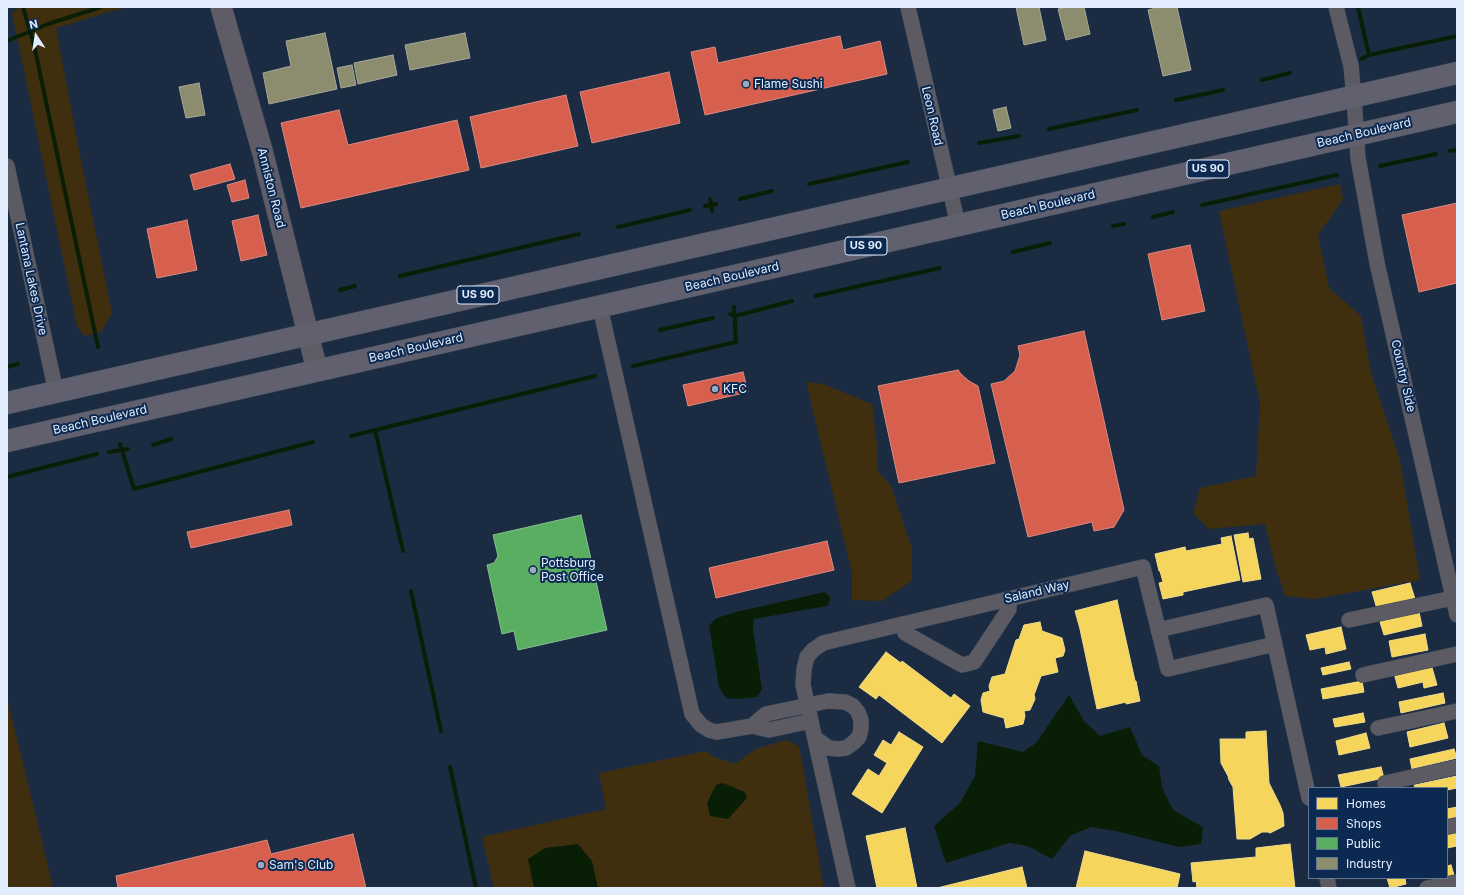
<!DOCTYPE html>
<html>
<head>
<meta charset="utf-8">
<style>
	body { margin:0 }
	#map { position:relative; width:1464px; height:895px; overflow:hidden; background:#1b2c42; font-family:Inter,sans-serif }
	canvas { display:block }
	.frame { position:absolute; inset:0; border:8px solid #e2edfd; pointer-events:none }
	.legend { position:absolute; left:1308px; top:787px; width:140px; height:92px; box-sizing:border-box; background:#0c2951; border:1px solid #627796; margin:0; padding:5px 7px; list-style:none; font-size:12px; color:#e2edfd }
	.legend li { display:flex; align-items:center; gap:8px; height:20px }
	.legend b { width:20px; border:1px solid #627796 }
	.north { position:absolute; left:16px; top:16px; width:40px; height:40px; -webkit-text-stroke:3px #0c2951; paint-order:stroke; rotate:348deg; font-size:11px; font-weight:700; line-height:16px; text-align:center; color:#e2edfd }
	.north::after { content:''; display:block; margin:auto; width:14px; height:18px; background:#e2edfd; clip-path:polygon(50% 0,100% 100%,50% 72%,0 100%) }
</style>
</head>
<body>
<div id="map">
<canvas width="1464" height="895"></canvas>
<div class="frame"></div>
<ul class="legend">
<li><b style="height:11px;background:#f6d55c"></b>Homes</li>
<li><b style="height:11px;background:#d6604d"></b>Shops</li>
<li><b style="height:11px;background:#5aae61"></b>Public</li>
<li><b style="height:11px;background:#8c8c6e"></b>Industry</li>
</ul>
<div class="north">N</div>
</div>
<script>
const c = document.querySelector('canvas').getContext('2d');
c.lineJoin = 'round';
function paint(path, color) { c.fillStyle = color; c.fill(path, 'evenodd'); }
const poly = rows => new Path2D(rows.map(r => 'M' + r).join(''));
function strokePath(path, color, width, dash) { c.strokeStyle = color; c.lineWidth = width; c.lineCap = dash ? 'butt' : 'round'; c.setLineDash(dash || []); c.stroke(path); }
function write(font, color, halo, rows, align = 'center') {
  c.font = font + ' Inter,sans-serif'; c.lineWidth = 4; c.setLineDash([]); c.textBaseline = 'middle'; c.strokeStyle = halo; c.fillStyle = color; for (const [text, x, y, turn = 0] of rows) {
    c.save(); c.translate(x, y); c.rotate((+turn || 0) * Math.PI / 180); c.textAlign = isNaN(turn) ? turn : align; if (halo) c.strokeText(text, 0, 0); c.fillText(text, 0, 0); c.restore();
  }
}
paint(poly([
	[19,7,126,7,56,28,79,151,112,313,101,332,84,336,77,326,12,13],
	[1340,184,1343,199,1318,235,1329,288,1361,316,1371,373,1400,461,1420,580,1314,599,1285,596,1274,562,1265,524,1209,529,1193,513,1200,488,1256,476,1260,403,1219,211],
	[806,382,823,384,872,404,877,445,878,471,891,486,912,549,912,581,882,601,852,600,852,573],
	[7,698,45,854,53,888,7,888],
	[786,740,799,746,824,888,494,888,482,837,606,809,599,773,706,751,714,757,735,764,756,749]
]), '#402f0e');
paint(poly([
	[825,592,831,598,827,606,754,619,753,629,762,689,757,697,737,699,726,698,719,687,709,625,717,618,736,612],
	[1069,695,1084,721,1100,736,1130,727,1142,755,1159,766,1162,787,1173,810,1203,827,1201,844,1179,847,1116,831,1091,827,1070,836,1052,859,1028,846,1009,843,946,863,934,826,960,803,975,776,978,741,1023,752,1036,743],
	[723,783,745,792,747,798,728,819,710,816,707,803,716,785],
	[578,844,592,861,598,888,534,888,528,859,545,848]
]), '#081f06');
const homes = poly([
	[1248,533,1249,539,1253,538,1261,579,1243,582,1234,535,1248,533],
	[1231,536,1240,580,1183,592,1183,595,1163,599,1159,583,1163,582,1160,571,1159,571,1155,554,1185,547,1186,551,1222,544,1221,538,1231,536],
	[1410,583,1415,599,1377,609,1372,592,1410,583],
	[1117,600,1135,681,1136,681,1140,701,1126,704,1126,702,1097,709,1080,629,1075,611,1117,600],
	[1419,612,1422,626,1384,635,1380,622,1419,612],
	[1040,622,1042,631,1062,638,1065,650,1063,656,1055,658,1058,672,1041,676,1034,695,1035,699,1030,710,1024,711,1025,716,1023,724,1006,728,1004,718,983,712,981,700,983,693,990,691,989,686,992,677,1005,674,1016,640,1019,639,1024,625,1040,622],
	[1341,627,1346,649,1326,654,1325,647,1310,650,1306,635,1341,627],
	[1425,634,1428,650,1392,657,1389,641,1425,634],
	[886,652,901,663,902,661,951,698,954,694,970,706,942,743,879,695,876,699,859,687,886,652],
	[1349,662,1351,669,1323,675,1321,668,1349,662],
	[1431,664,1437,685,1424,688,1423,682,1398,688,1394,673,1431,664],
	[1362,681,1364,692,1323,699,1321,689,1362,681],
	[1443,693,1445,703,1401,713,1399,702,1443,693],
	[1363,713,1365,722,1335,727,1333,719,1363,713],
	[1444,723,1448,738,1410,747,1407,732,1444,723],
	[1266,731,1269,783,1280,805,1283,813,1284,826,1270,833,1268,832,1262,832,1250,839,1237,839,1233,787,1229,780,1228,776,1221,763,1220,739,1246,739,1246,732,1266,731],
	[899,732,923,747,882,813,852,794,868,769,879,776,887,763,874,755,883,740,891,745,899,732],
	[1366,733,1370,748,1339,755,1336,741,1366,733],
	[1454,749,1457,758,1412,769,1410,759,1454,749],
	[1381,767,1384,778,1341,787,1338,775,1381,767],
	[1457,776,1457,788,1447,790,1447,788,1415,788,1414,785,1457,776],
	[1457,807,1457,817,1447,819,1447,809,1457,807],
	[905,828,917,888,877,888,866,836,905,828],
	[1457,832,1457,846,1447,848,1447,834,1457,832],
	[1290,844,1295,888,1197,888,1196,881,1193,882,1191,863,1256,857,1256,848,1290,844],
	[1085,851,1180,874,1177,888,1076,888,1085,851],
	[1451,865,1454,875,1447,877,1447,866,1451,865],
	[1022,867,1027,888,937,888,1022,867],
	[1387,878,1405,878,1406,884,1390,888,1387,878]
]);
paint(homes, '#f6d55c');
strokePath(homes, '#f0dc8c', 1);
const shops = poly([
	[840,36,843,50,880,41,887,74,705,115,691,52,715,47,718,63,840,36],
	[669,72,680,123,592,143,580,92,669,72],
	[566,95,578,146,481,168,470,117,566,95],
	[339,110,348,145,457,120,469,170,301,208,281,123,339,110],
	[230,164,235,179,194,190,190,175,230,164],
	[245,180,249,198,232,202,227,185,245,180],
	[1457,203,1457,283,1419,292,1402,215,1457,203],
	[258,215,267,255,241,261,232,221,258,215],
	[187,220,197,270,157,278,147,229,187,220],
	[1190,245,1205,311,1162,320,1148,254,1190,245],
	[1084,331,1124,510,1114,527,1094,531,1092,522,1028,537,991,384,1004,381,1015,371,1020,355,1018,346,1084,331],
	[958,370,961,374,969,381,978,386,995,463,899,483,878,386,958,370],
	[743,372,748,392,688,406,683,385,743,372],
	[289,510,292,525,191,548,187,532,289,510],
	[827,541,834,570,716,598,709,568,827,541],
	[353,834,366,888,118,888,116,876,267,840,271,854,353,834]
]);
paint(shops, '#d6604d');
strokePath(shops, '#da8a82', 1);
const public = poly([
	[581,515,607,630,518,650,514,631,502,634,487,565,494,563,498,556,493,535,581,515]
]);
paint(public, '#5aae61');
strokePath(public, '#83c190', 1);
const industry = poly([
	[1016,7,1039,7,1046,40,1024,45,1016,7],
	[1068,7,1084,7,1090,34,1066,40,1058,9,1068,7],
	[1160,7,1177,7,1191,70,1163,76,1148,10,1160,7],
	[325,33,337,89,269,104,263,73,291,66,286,41,325,33],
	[465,33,470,58,410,70,405,45,465,33],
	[393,55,397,75,358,84,354,63,393,55],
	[352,65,356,85,341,88,337,68,352,65],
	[199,83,205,115,186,118,179,87,199,83],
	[1006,107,1011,128,998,131,993,110,1006,107]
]);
paint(industry, '#8c8c6e');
strokePath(industry, '#a6a999', 1);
strokePath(poly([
	[23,7,34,45,98,347],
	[1358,7,1369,55],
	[7,41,48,24,101,7],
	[1361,59,1369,55,1457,36],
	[1262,80,1290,73],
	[1176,100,1223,90],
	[1049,129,1137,110],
	[979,143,1019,136],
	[1450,151,1457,150],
	[1380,166,1436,154],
	[809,184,908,162],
	[710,199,712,211],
	[740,199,772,191],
	[1202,205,1337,175],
	[705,206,716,204],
	[1153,217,1173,212],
	[1113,226,1124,224],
	[618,227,690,210],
	[1013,252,1050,243],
	[400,276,579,234],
	[340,290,355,286],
	[815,296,940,268],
	[730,314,735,316,792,301],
	[660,330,713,318],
	[633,366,736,342,734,307],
	[7,367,18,364],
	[375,430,403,551],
	[351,436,595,376],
	[120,444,134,489,313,442],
	[153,445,171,439],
	[109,452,128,449],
	[7,477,97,454],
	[411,591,441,731],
	[450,767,476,888]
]), '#081f06', 4);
const street = poly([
	[908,7,958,225],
	[1336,7,1351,66,1354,97,1358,158,1377,263,1457,615],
	[7,166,56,392],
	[600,307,692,714,701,725,709,730,717,732,752,726,769,730,811,721],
	[1349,620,1453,598],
	[902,624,905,633,962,665,974,662,1009,609,1009,599],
	[1158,630,1266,605,1309,798],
	[1363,675,1457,654],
	[752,726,766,714,828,701,845,702,853,706,858,712,861,720,861,729,859,737,853,743,846,748,838,749,829,748,815,738],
	[1378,728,1457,711],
	[1385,783,1457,767],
	[1447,827,1457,825],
	[1327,878,1329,888],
	[848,888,803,685,804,669,807,657,813,650,823,643,1143,567,1168,669,1275,644],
	[1427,888,1457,882]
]);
const secondary = poly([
	[221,7,262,150,317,370]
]);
const highway = poly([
	[7,403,1457,73],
	[7,441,1457,112]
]);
strokePath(street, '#3a4859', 16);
strokePath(secondary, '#3a4859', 22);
strokePath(highway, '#3a4859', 23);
strokePath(street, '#5c5b64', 15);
strokePath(secondary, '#5f5c67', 21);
strokePath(highway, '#61606e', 22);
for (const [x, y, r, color] of [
	[746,84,4,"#9ca9bc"],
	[715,389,4,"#9ca9bc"],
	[533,570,4,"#9ca9bc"],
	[261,865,4,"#9ca9bc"]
]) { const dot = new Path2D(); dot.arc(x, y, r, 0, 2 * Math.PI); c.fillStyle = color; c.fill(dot); strokePath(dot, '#0c2951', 1.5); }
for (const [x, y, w] of [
	[1208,169,42],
	[866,246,42],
	[478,295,42]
]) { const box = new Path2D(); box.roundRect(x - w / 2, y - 9, w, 18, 3); c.fillStyle = '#0c2951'; c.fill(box); strokePath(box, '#e2edfd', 1); }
write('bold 11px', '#e2edfd', null, [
	["US 90",1208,169],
	["US 90",866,246],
	["US 90",478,295]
]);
write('12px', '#e2edfd', '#0c2951', [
	["Flame Sushi",754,84],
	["KFC",723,389],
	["Pottsburg",541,563],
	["Post Office",541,577],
	["Sam's Club",269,865]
], 'left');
write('12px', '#e2edfd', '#0c2951', [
	["Leon Road",932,116,77],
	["Beach Boulevard",1364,133,-13],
	["Anniston Road",271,188,76],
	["Beach Boulevard",1048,205,-13],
	["Beach Boulevard",732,277,-13],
	["Lantana Lakes Drive",31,279,78],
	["Beach Boulevard",416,348,-13],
	["Country Side",1403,376,77],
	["Beach Boulevard",100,420,-13],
	["Saland Way",1037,592,-13]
]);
</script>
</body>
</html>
